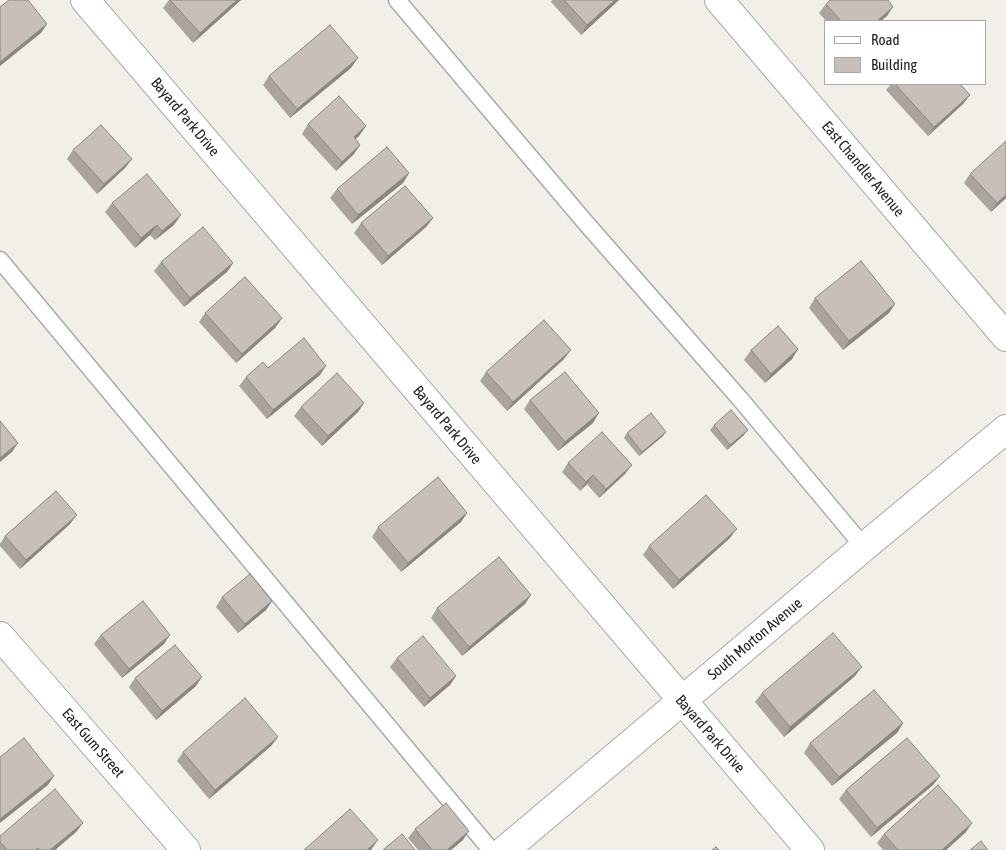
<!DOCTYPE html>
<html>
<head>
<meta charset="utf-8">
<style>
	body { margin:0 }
	#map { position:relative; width:1006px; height:850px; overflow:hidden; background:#f2efe9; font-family:"Asap Condensed",sans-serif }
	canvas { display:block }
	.legend { position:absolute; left:824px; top:20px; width:162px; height:65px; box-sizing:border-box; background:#fff; border:1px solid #a7a7a7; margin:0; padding:6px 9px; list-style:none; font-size:15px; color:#222 }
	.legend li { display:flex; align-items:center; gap:10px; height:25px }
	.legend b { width:25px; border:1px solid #a7a7a7 }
</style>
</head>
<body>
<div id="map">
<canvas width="1006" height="850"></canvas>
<ul class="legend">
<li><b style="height:6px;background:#fff"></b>Road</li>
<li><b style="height:14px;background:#c7bfb8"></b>Building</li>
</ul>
</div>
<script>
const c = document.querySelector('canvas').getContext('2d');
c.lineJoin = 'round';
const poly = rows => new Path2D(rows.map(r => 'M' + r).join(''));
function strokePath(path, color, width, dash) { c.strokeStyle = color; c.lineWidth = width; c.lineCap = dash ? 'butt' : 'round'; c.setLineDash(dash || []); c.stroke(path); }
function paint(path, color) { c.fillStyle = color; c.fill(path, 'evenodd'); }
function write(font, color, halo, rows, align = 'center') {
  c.font = font + ' "Asap Condensed",sans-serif'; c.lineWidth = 4.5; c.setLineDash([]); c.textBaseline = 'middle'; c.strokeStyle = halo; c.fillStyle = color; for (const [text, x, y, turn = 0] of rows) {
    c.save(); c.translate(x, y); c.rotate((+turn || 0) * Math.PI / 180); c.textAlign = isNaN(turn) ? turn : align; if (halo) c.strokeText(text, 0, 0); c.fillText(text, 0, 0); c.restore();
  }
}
const lane = poly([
	[397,0,585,222,741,400,864,547],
	[0,260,491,850]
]);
const street = poly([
	[85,0,810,850],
	[719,0,1006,337],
	[0,636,186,850],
	[505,850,864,547,1006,429]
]);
strokePath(lane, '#a9a9a9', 19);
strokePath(street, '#a9a9a9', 30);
strokePath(lane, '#fff', 16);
strokePath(street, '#fff', 28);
paint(poly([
	[169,0,241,0,193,43,163,8],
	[552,0,619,0,581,35,551,2],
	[826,4,887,16,881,21,826,21,819,13],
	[351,68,290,118,263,85,269,76],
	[891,84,960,84,970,95,963,104,928,136,886,90],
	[308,124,366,126,359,136,355,139,360,145,354,154,336,171,302,134],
	[1006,141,1006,198,991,212,964,183,970,174],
	[73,150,132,159,125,168,97,194,67,159],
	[409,173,403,183,352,224,330,198,337,189],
	[112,203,174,225,155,240,150,235,135,248,105,212],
	[433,218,426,227,382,265,354,233,361,223],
	[161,262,233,263,227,272,184,307,154,271],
	[815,298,889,313,843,350,809,308],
	[205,313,282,318,275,328,236,363,199,322],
	[798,349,792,359,765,383,744,360,751,350],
	[564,359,507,411,480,381,486,372],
	[268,368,320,375,267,419,239,386,246,377],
	[530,400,593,423,558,451,524,409],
	[364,403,358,412,322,446,294,416,301,407],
	[714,425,744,435,727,450,710,430],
	[627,433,663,436,639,456,624,438],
	[568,463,625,474,599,498,587,484,580,491,562,472],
	[467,513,461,522,401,572,372,537,378,527],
	[70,524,20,569,0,546,0,544,5,536],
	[730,538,673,589,643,555,649,546],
	[222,597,272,601,266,610,238,633,216,607],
	[525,604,462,656,431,618,437,608],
	[101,635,164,644,122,678,94,644],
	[397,658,456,676,450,685,424,707,390,667],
	[855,676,784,737,755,702,762,693],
	[135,678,196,686,156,720,129,687],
	[903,723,897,733,832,786,804,753,810,743],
	[278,737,271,746,209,799,177,761,183,752],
	[940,776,933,785,871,837,839,799,846,790],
	[83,823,76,832,55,850,0,850,0,836],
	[415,829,463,840,451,850,418,850,408,838],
	[966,832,946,850,883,850,877,843,884,834]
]), '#aba49e');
paint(poly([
	[237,0,241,0,193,43,200,33],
	[615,0,619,0,581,35,587,25],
	[893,7,887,16,881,21,877,21],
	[47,24,41,33,0,66,0,62],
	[358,58,351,68,290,118,297,109],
	[970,95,963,104,928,136,934,127],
	[366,126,359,136,347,147,354,137],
	[360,145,354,154,336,171,342,162],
	[132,159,125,168,97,194,104,184],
	[409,173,403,183,352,224,358,215],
	[1006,195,1006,198,991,212,997,203],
	[181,215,174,225,155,240,162,231],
	[433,218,426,227,382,265,388,256],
	[157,225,150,235,135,248,141,238],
	[233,263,227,272,184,307,190,298],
	[895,304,889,313,843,350,849,341],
	[282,318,275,328,236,363,242,354],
	[798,349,792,359,765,383,771,374],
	[571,350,564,359,507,411,513,402],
	[326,366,320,375,267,419,273,410],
	[364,403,358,412,322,446,328,436],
	[599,413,593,423,558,451,565,442],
	[748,430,744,435,727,450,730,445],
	[666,432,663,436,639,456,642,452],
	[18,443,12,452,0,462,0,458],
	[632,465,625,474,599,498,606,489],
	[593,475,587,484,580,491,586,482],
	[467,513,461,522,401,572,408,563],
	[77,515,70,524,20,569,26,560],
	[737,529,730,538,673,589,679,580],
	[531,595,525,604,462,656,469,647],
	[272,601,266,610,238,633,245,624],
	[170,635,164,644,122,678,129,669],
	[862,667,855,676,784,737,790,727],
	[456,676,450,685,424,707,430,698],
	[202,677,196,686,156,720,162,711],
	[903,723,897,733,832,786,839,777],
	[278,737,271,746,209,799,215,790],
	[54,776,48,785,0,823,0,819],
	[940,776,933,785,871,837,877,828],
	[83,823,76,832,55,850,50,850],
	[972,823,966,832,946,850,942,850],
	[469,831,463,840,451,850,447,850],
	[378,840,371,850,367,850]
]), '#8b8681');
const building = poly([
	[9,0,28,0,47,24,0,62,0,7,9,0],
	[170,0,237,0,200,33,170,0],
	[564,0,615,0,587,25,564,0],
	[830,0,888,0,893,7,877,21,841,21,826,4,830,0],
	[330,25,358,58,297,109,269,76,330,25],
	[895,84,960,84,970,95,934,127,895,84],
	[339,96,366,126,354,137,360,145,342,162,308,124,339,96],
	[101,125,132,159,104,184,73,150,101,125],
	[1006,141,1006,195,997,203,970,174,1006,141],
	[387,147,409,173,358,215,337,189,387,147],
	[147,174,181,215,162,231,157,225,141,238,112,203,147,174],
	[405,186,433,218,388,256,361,223,405,186],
	[203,227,233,263,190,298,161,262,203,227],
	[861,261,895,304,849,341,815,298,861,261],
	[245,277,282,318,242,354,205,313,245,277],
	[544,320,571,350,513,402,486,372,544,320],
	[778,326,798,349,771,374,751,350,778,326],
	[304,338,326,366,273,410,246,377,263,362,268,368,304,338],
	[565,372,599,413,565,442,530,400,565,372],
	[337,373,364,403,328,436,301,407,337,373],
	[731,410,748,430,730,445,714,425,731,410],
	[651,413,666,432,642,452,627,433,651,413],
	[0,421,18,443,0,458,0,421],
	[602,432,632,465,606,489,593,475,586,482,568,463,602,432],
	[438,477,467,513,408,563,378,527,438,477],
	[56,491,77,515,26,560,5,536,56,491],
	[706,495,737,529,679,580,649,546,706,495],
	[499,557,531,595,469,647,437,608,499,557],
	[250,574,272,601,245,624,222,597,250,574],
	[143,601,170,635,129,669,101,635,143,601],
	[833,633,862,667,790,727,762,693,833,633],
	[423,636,456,676,430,698,397,658,423,636],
	[175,645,202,677,162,711,135,678,175,645],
	[874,690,903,723,839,777,810,743,874,690],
	[245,698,278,737,215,790,183,752,245,698],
	[24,738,54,776,0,819,0,757,24,738],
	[907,738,940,776,877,828,846,790,907,738],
	[938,785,972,823,942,850,898,850,884,834,938,785],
	[55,789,83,823,50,850,40,850,38,848,35,850,7,850,0,842,0,836,55,789],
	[446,803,469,831,447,850,432,850,415,829,446,803],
	[350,809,378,840,367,850,304,850,350,809],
	[402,834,415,850,383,850,402,834],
	[981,841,988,850,970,850,981,841],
	[716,847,719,850,712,850,716,847]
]);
paint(building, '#c7bfb8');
strokePath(building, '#8b8681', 1);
write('15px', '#222', '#fff', [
	["Bayard Park Drive",185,117,50],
	["East Chandler Avenue",863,169,50],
	["Bayard Park Drive",447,425,50],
	["South Morton Avenue",755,639,-40],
	["Bayard Park Drive",710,734,49],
	["East Gum Street",93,743,49]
]);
</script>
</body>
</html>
